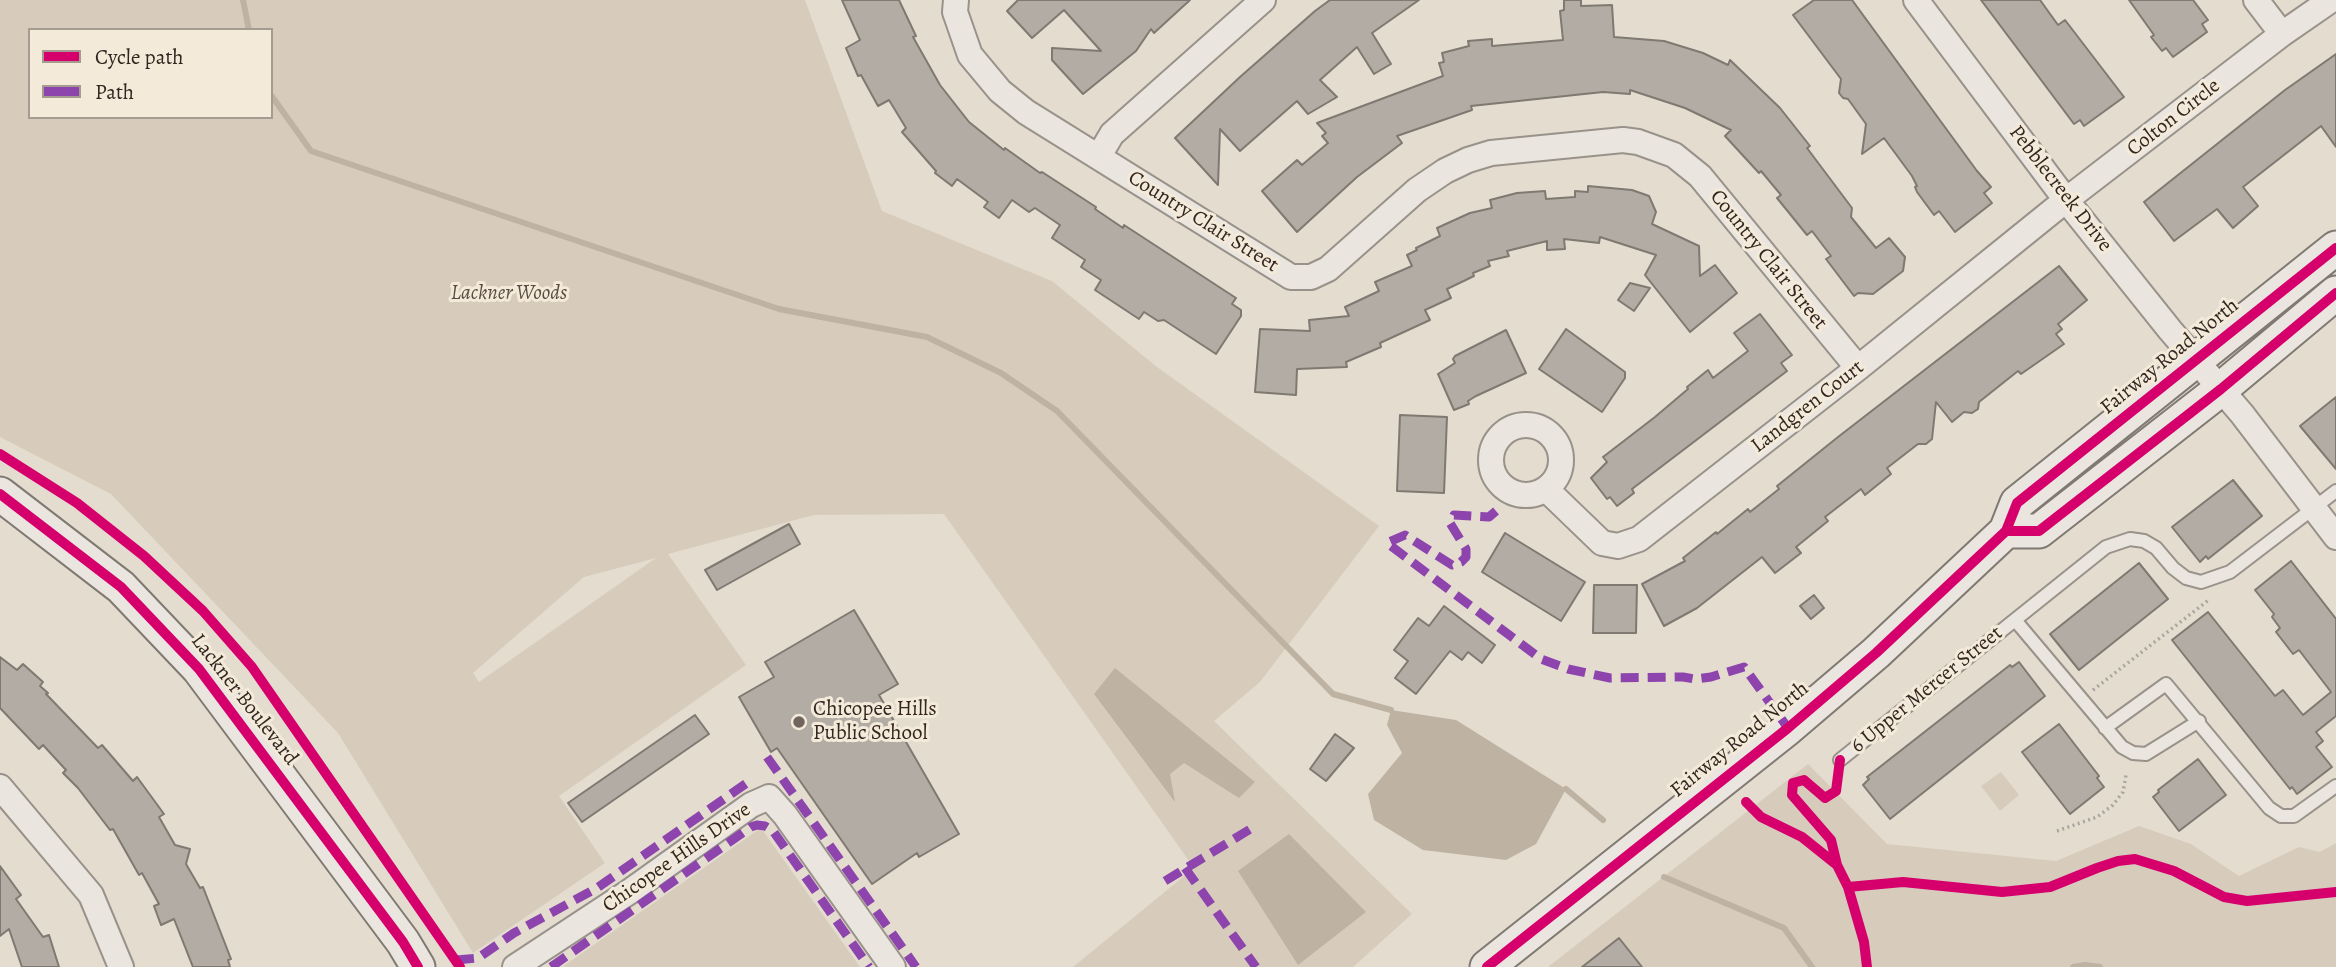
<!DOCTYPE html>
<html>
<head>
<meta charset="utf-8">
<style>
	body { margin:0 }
	#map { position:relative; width:2336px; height:967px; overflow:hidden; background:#e4dccf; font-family:Alegreya,serif }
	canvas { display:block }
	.legend { position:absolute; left:28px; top:28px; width:245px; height:91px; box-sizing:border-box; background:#f3eada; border:2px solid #a69b90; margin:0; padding:9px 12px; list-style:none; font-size:21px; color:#332520 }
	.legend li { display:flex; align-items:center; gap:14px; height:35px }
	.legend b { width:35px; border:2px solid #a69b90 }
</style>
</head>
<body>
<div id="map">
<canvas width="2336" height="967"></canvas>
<ul class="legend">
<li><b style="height:9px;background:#d6006c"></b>Cycle path</li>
<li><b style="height:9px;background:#8e44ad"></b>Path</li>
</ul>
</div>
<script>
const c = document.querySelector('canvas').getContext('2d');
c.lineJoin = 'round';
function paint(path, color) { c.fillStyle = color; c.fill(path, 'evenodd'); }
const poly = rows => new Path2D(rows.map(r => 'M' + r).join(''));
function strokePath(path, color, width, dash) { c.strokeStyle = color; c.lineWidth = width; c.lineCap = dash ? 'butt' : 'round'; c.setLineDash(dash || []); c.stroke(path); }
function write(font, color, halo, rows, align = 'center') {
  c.font = font + ' Alegreya,serif'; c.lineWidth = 6; c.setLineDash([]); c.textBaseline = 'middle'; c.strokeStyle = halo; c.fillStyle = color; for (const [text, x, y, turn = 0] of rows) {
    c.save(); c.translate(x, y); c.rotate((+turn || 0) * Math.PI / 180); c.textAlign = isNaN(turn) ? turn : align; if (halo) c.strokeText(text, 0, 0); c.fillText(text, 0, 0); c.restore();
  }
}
paint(poly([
	[0,0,805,0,882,211,1052,281,1157,367,1379,526,1260,682,1214,721,1412,914,1353,967,1073,967,1194,868,944,514,814,515,668,554,746,665,559,796,605,863,473,953,338,733,111,494,0,437],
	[30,30,271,30,271,117,30,117],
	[656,558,479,682,473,673,584,577],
	[1808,764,1887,844,2056,861,2139,826,2191,844,2239,876,2299,847,2320,852,2336,843,2336,967,1548,967],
	[2001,772,2019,795,2000,811,1981,786],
	[761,828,860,967,562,967]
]), '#d7ccbb');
paint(poly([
	[1115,668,1255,782,1239,798,1184,763,1170,774,1175,802,1094,694],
	[1391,710,1456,720,1566,789,1536,844,1506,860,1423,850,1374,820,1368,794,1402,753,1387,725],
	[1289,834,1366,912,1298,965,1238,871]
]), '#beb2a2');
strokePath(poly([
	[243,0,249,30],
	[271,95,311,151,779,309,927,337,1001,373,1057,411,1333,694,1391,710],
	[1566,789,1603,820],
	[1664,877,1784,928,1812,967],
	[2073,967,2085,965,2100,967]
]), '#beb2a2', 6);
const building = poly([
	[842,0,899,0,916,36,913,37,940,85,969,122,1004,150,1005,148,1040,173,1042,172,1096,207,1095,209,1123,228,1124,225,1236,298,1232,304,1241,310,1241,316,1216,354,1164,320,1158,321,1144,312,1139,319,1095,290,1101,280,1081,267,1085,260,1052,238,1060,225,1035,208,1029,212,1012,200,999,218,984,207,988,202,957,179,952,186,935,173,936,171,902,132,906,128,889,100,878,106,861,75,858,76,846,48,860,40,842,0],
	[1018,0,1190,0,1154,33,1151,29,1136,51,1083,94,1052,60,1052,48,1101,51,1064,10,1032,38,1007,11,1018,0],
	[1330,0,1419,0,1372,33,1391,64,1374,74,1357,47,1320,80,1337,97,1308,114,1297,101,1240,151,1220,129,1218,185,1175,138,1240,77,1315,11,1330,0],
	[1564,0,1581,0,1581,6,1612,5,1614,37,1664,41,1703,53,1728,65,1730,60,1780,108,1810,146,1807,148,1852,208,1851,217,1876,248,1889,238,1905,257,1903,271,1873,294,1858,293,1854,296,1826,259,1831,256,1812,231,1807,235,1777,198,1781,195,1761,171,1759,173,1725,136,1731,130,1685,108,1630,90,1630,94,1603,92,1471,106,1472,110,1397,136,1402,143,1357,177,1297,232,1262,191,1297,160,1302,165,1328,143,1322,136,1326,133,1317,123,1443,76,1439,63,1444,62,1442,53,1469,46,1468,41,1492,39,1492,46,1563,40,1560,11,1564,10,1564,0],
	[1814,0,1852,0,1977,171,1991,187,1984,193,1992,203,1955,232,1939,211,1934,215,1917,192,1915,187,1917,186,1912,176,1884,138,1862,154,1866,124,1848,99,1843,98,1839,93,1841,79,1793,15,1814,0],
	[1981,0,2040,0,2058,25,2065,20,2124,97,2084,126,2080,120,2074,124,1981,0],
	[2129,0,2193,0,2208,20,2202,24,2207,32,2173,57,2166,48,2162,51,2151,37,2154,35,2129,0],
	[2336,54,2336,147,2321,126,2243,187,2258,206,2233,228,2217,209,2174,241,2144,202,2285,90,2336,54],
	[1588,186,1632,190,1649,196,1656,212,1652,224,1699,246,1700,276,1715,265,1737,293,1690,332,1645,275,1656,255,1600,237,1599,243,1564,239,1565,249,1547,250,1547,241,1507,251,1509,256,1488,261,1490,266,1473,273,1474,276,1447,289,1451,298,1425,310,1430,320,1380,343,1381,347,1346,362,1347,367,1297,369,1296,395,1255,392,1260,329,1310,331,1309,320,1349,316,1345,307,1379,291,1375,282,1412,266,1407,255,1417,250,1416,248,1440,236,1437,228,1470,213,1492,208,1490,200,1517,193,1545,191,1546,199,1575,197,1575,191,1588,192,1588,186],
	[2059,266,2087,300,2058,324,2062,329,2056,334,2064,344,2021,374,2018,371,1979,402,1978,409,1972,413,1964,412,1952,422,1936,402,1932,439,1926,444,1918,444,1887,468,1891,474,1865,495,1861,489,1825,517,1828,521,1796,547,1801,553,1775,573,1762,557,1697,608,1664,626,1642,584,1685,561,1683,558,1716,532,1717,534,1748,509,1750,512,1779,489,1777,486,1838,437,2059,266],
	[1630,283,1650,288,1634,311,1618,300,1630,283],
	[1760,314,1792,355,1781,363,1787,371,1632,489,1634,493,1617,506,1610,497,1607,499,1591,478,1607,462,1603,457,1655,417,1688,389,1687,387,1708,370,1713,378,1748,351,1734,333,1760,314],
	[1566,329,1625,372,1625,378,1602,412,1539,369,1566,329],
	[1506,330,1526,373,1476,396,1468,401,1469,404,1454,410,1438,374,1455,363,1453,359,1455,356,1506,330],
	[2336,397,2336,469,2300,426,2336,397],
	[1400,415,1447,417,1444,493,1397,491,1400,415],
	[2233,480,2262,516,2208,559,2206,556,2200,562,2172,527,2233,480],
	[789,524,800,544,717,590,705,570,789,524],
	[1505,533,1585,582,1561,621,1482,572,1505,533],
	[2291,561,2336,619,2336,716,2316,732,2323,741,2316,747,2332,767,2297,794,2292,787,2290,789,2172,640,2208,612,2275,696,2283,690,2303,715,2331,692,2299,650,2293,654,2276,632,2280,628,2272,617,2274,614,2255,590,2291,561],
	[2139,563,2168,599,2079,670,2050,634,2139,563],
	[1594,585,1637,585,1636,633,1593,633,1594,585],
	[1814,595,1824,608,1811,619,1800,606,1814,595],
	[1444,606,1495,645,1482,663,1468,652,1462,660,1450,651,1416,694,1395,678,1408,661,1394,650,1418,618,1429,626,1444,606],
	[854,610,898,684,879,695,959,834,919,857,917,853,872,884,777,748,771,752,739,697,774,677,765,662,854,610],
	[0,657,17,670,23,664,43,682,40,686,48,693,46,694,98,748,102,745,133,781,137,777,164,814,159,817,175,845,190,849,186,864,200,888,203,887,231,959,228,960,230,967,193,967,174,919,161,925,154,906,159,904,142,873,139,875,113,829,110,830,78,788,63,773,66,770,43,745,39,749,0,708,0,657],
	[2019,662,2045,696,1890,819,1863,785,1869,779,1867,777,2010,665,2012,667,2019,662],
	[695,715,709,734,582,822,568,803,695,715],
	[2059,724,2099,776,2097,778,2104,787,2070,814,2022,752,2059,724],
	[1335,734,1354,748,1326,781,1310,769,1335,734],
	[2198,759,2226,795,2179,831,2153,797,2159,792,2158,790,2198,759],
	[0,866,21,895,16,899,43,937,49,935,59,967,22,967,9,929,0,936,0,866],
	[1619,938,1642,967,1582,967,1619,938]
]);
paint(building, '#b2aca4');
strokePath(building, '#7f7972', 2);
const service = poly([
	[2015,620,2122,747,2133,753,2146,754,2199,721],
	[2105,728,2166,684,2269,808,2281,816,2294,816,2336,786],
	[1840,760,2106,547,2130,539,2144,541,2156,548,2173,568,2186,578,2201,582,2230,572,2336,491]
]);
const minor = poly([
	[956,0,955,12,970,55,1000,91,1026,112,1291,277,1311,277,1328,269,1417,190,1445,171,1468,160,1491,153,1623,140,1638,142,1674,155,1700,176,1858,368],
	[1916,0,2066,200,2170,330,2242,414,2336,537],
	[2256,0,2282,34],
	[1099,156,1112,134,1263,0],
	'1491 460a35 35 0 1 1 70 0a35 35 0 1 1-70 0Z',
	[1546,489,1602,543,1618,546,1639,539,1858,368,2066,200,2282,34,2331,0],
	[0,787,91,895,121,967],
	[515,967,629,892,751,805,769,797,785,815,893,967]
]);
const secondary = poly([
	[0,494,121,587,199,669,403,942,418,967],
	[2006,531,2039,531,2221,389,2336,293],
	[1487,967,1788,728,1876,653,2006,531,2017,503,2336,248]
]);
strokePath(service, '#98928a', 16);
strokePath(minor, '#98928a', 28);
strokePath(secondary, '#7f7972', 37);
strokePath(poly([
	[2093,690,2210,599],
	[2057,831,2097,817,2113,805,2123,792,2126,775]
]), '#a9a59f', 3.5, [2, 3.5]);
strokePath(service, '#eae6df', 12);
strokePath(minor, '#eae6df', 24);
strokePath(secondary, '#eae6df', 33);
strokePath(poly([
	[1496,511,1489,517,1454,515,1450,523,1466,549,1466,557,1461,562,1452,565,1405,535,1387,543,1541,659,1568,669,1610,678,1683,677,1695,679,1711,677,1744,667,1788,728],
	[767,757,916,967],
	[1185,868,1256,967],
	[1165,881,1252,828],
	[456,960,478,958,514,933,597,888,751,780],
	[551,967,751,827,757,825,765,826,773,831,869,967]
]), '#8e44ad', 9, [18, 9]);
strokePath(poly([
	[0,454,77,503,144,556,203,611,252,667,460,967],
	[0,494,121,587,199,669,403,942,418,967],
	[2006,531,2039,531,2221,389,2336,293],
	[1840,760,1836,791,1825,798,1804,780,1793,783,1792,795,1831,840,1837,865,1848,887,1864,942,1867,967],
	[1746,802,1761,817,1802,837,1837,865],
	[1848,887,1903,882,2002,892,2050,887,2097,868,2118,861,2135,859,2174,871,2224,897,2247,901,2336,892],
	[1487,967,1788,728,1876,653,2006,531,2017,503,2336,248]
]), '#d6006c', 10);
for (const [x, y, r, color] of [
	[799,722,7,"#71655d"]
]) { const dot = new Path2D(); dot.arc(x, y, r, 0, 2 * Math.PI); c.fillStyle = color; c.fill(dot); strokePath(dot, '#f3eada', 2.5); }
write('21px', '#332520', '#f3eada', [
	["Colton Circle",2174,118,-38],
	["Pebblecreek Drive",2060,189,52],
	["Country Clair Street",1203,222,32],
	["Country Clair Street",1768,260,51],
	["Fairway Road North",2170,357,-39],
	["Landgren Court",1808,407,-38],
	["6 Upper Mercer Street",1927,690,-39],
	["Lackner Boulevard",244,700,52],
	["Fairway Road North",1740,740,-39],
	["Chicopee Hills Drive",677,858,-35]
]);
write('italic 21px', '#5a4c42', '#f3eada', [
	["Lackner Woods",509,294]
]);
write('21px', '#332520', '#f3eada', [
	["Chicopee Hills",813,710],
	["Public School",813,734]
], 'left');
</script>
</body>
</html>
